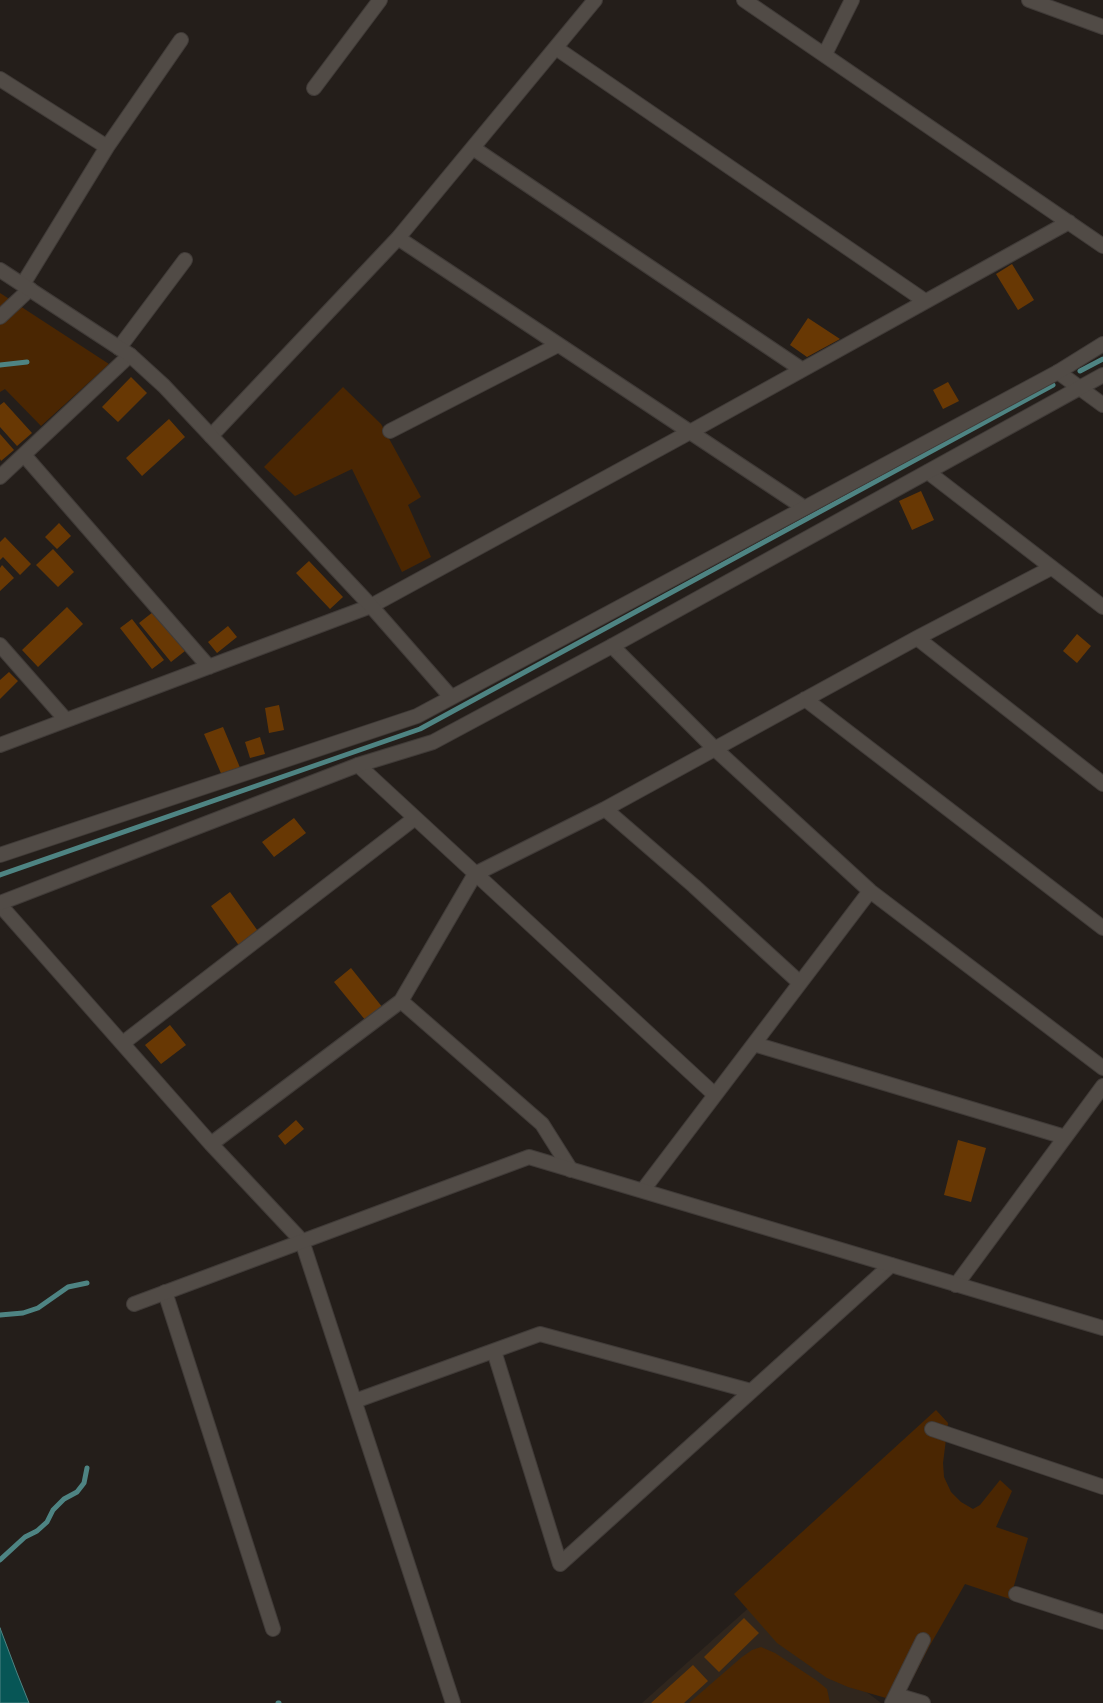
<!DOCTYPE html>
<html>
<head>
<meta charset="utf-8">
<style>
	body { margin:0 }
	canvas { display:block; background:#241e1a }
</style>
</head>
<body>
<canvas width="1103" height="1703"></canvas>
<script>
const c = document.querySelector('canvas').getContext('2d');
c.lineJoin = 'round';
function paint(path, color) { c.fillStyle = color; c.fill(path, 'evenodd'); }
const poly = rows => new Path2D(rows.map(r => 'M' + r).join(''));
function strokePath(path, color, width, dash) { c.strokeStyle = color; c.lineWidth = width; c.lineCap = dash ? 'butt' : 'round'; c.setLineDash(dash || []); c.stroke(path); }
paint(poly([
	[752,1605,881,1703,642,1703]
]), '#30261d');
paint(poly([
	[0,293,109,364,41,426,5,389,0,392],
	[343,387,381,424,421,497,408,505,431,557,402,572,352,469,295,496,264,467],
	[936,1410,948,1423,943,1463,944,1477,951,1492,961,1502,973,1509,980,1505,1000,1480,1012,1491,996,1527,1028,1538,1010,1599,965,1584,929,1647,913,1678,899,1675,886,1698,848,1687,827,1678,777,1643,734,1594],
	[761,1647,775,1653,816,1680,827,1689,830,1703,689,1703,742,1657,752,1650]
]), '#4a2602');
const water = poly([
	[0,1628,17,1673,29,1703,0,1703,0,1628]
]);
paint(water, '#075656');
strokePath(water, '#4e8483', 1);
strokePath(poly([
	[0,365,27,362],
	[1080,371,1103,359],
	[0,875,420,729,1053,385],
	[0,1315,23,1313,38,1308,68,1287,87,1283],
	[0,1560,25,1537,37,1531,47,1522,53,1510,64,1499,77,1492,84,1483,87,1468],
	[278,1703,279,1703]
]), '#4e8483', 5);
paint(poly([
	[1012,264,1034,300,1018,310,996,274],
	[808,318,840,339,807,357,790,345],
	[131,377,147,393,118,422,102,407],
	[948,382,959,401,943,409,933,390],
	[4,402,32,433,17,446,0,427,0,405],
	[169,419,185,437,142,476,126,458],
	[0,434,14,450,1,461,0,459],
	[921,491,934,520,912,530,899,501],
	[59,523,71,536,57,549,45,537],
	[5,537,31,564,20,575,3,557,0,560,0,542],
	[53,549,74,572,58,587,36,565],
	[309,561,343,597,330,609,296,573],
	[2,565,14,578,0,591,0,568],
	[67,607,83,624,38,667,22,650],
	[153,612,185,651,171,662,139,623],
	[132,619,164,660,152,669,120,628],
	[228,626,237,637,217,653,208,642],
	[1077,634,1091,646,1077,663,1063,651],
	[9,672,18,681,0,699,0,680],
	[279,705,284,730,269,733,265,708],
	[223,727,241,770,223,778,204,734],
	[260,737,265,754,250,758,245,742],
	[294,818,306,833,274,857,262,842],
	[230,892,260,934,240,947,211,906],
	[351,968,383,1008,366,1021,334,982],
	[170,1025,186,1045,161,1064,145,1045],
	[296,1120,304,1129,285,1145,278,1136],
	[958,1140,986,1148,971,1202,944,1195],
	[744,1618,759,1633,719,1672,704,1657],
	[693,1665,708,1681,684,1703,651,1703]
]), '#683804');
const minor = poly([
	[744,0,1103,246],
	[1029,0,1103,27],
	[556,48,925,301],
	[825,54,852,0],
	[0,79,107,147],
	[314,88,380,0],
	[473,148,801,369],
	[398,238,803,507],
	[23,284,107,147,181,40],
	[0,317,30,289],
	[119,348,185,260],
	[1058,372,1103,405],
	[390,431,558,345],
	[211,436,398,238,595,0],
	[24,455,209,667],
	[928,472,1103,607],
	[0,477,130,355],
	[917,638,1103,784],
	[0,645,66,720],
	[612,646,714,748,870,891,1103,1068],
	[805,699,1103,928],
	[0,745,371,606,690,432,1069,222],
	[358,765,715,1095],
	[605,809,694,886,800,983],
	[0,905,211,1144,302,1241,453,1703],
	[401,1001,542,1124,571,1170],
	[123,1043,415,818],
	[754,1044,1065,1137],
	[211,1144,401,1001,475,874,605,809,917,638,1051,568],
	[643,1190,870,891],
	[956,1285,1103,1086],
	[165,1292,273,1629],
	[494,1351,560,1564,891,1265],
	[355,1401,540,1334,751,1391],
	[932,1429,1103,1487],
	[1016,1594,1103,1622],
	[896,1695,923,1703],
	[892,1703,923,1640]
]);
const tertiary = poly([
	[0,270,130,355,164,386,371,606,451,697],
	[0,855,417,716,1058,372,1103,344],
	[0,903,358,765,433,742,612,646,1103,375],
	[134,1304,529,1157,1103,1328]
]);
strokePath(minor, '#403b38', 16);
strokePath(tertiary, '#403b38', 16);
strokePath(minor, '#514b46', 14);
strokePath(tertiary, '#514b46', 14);
</script>
</body>
</html>
